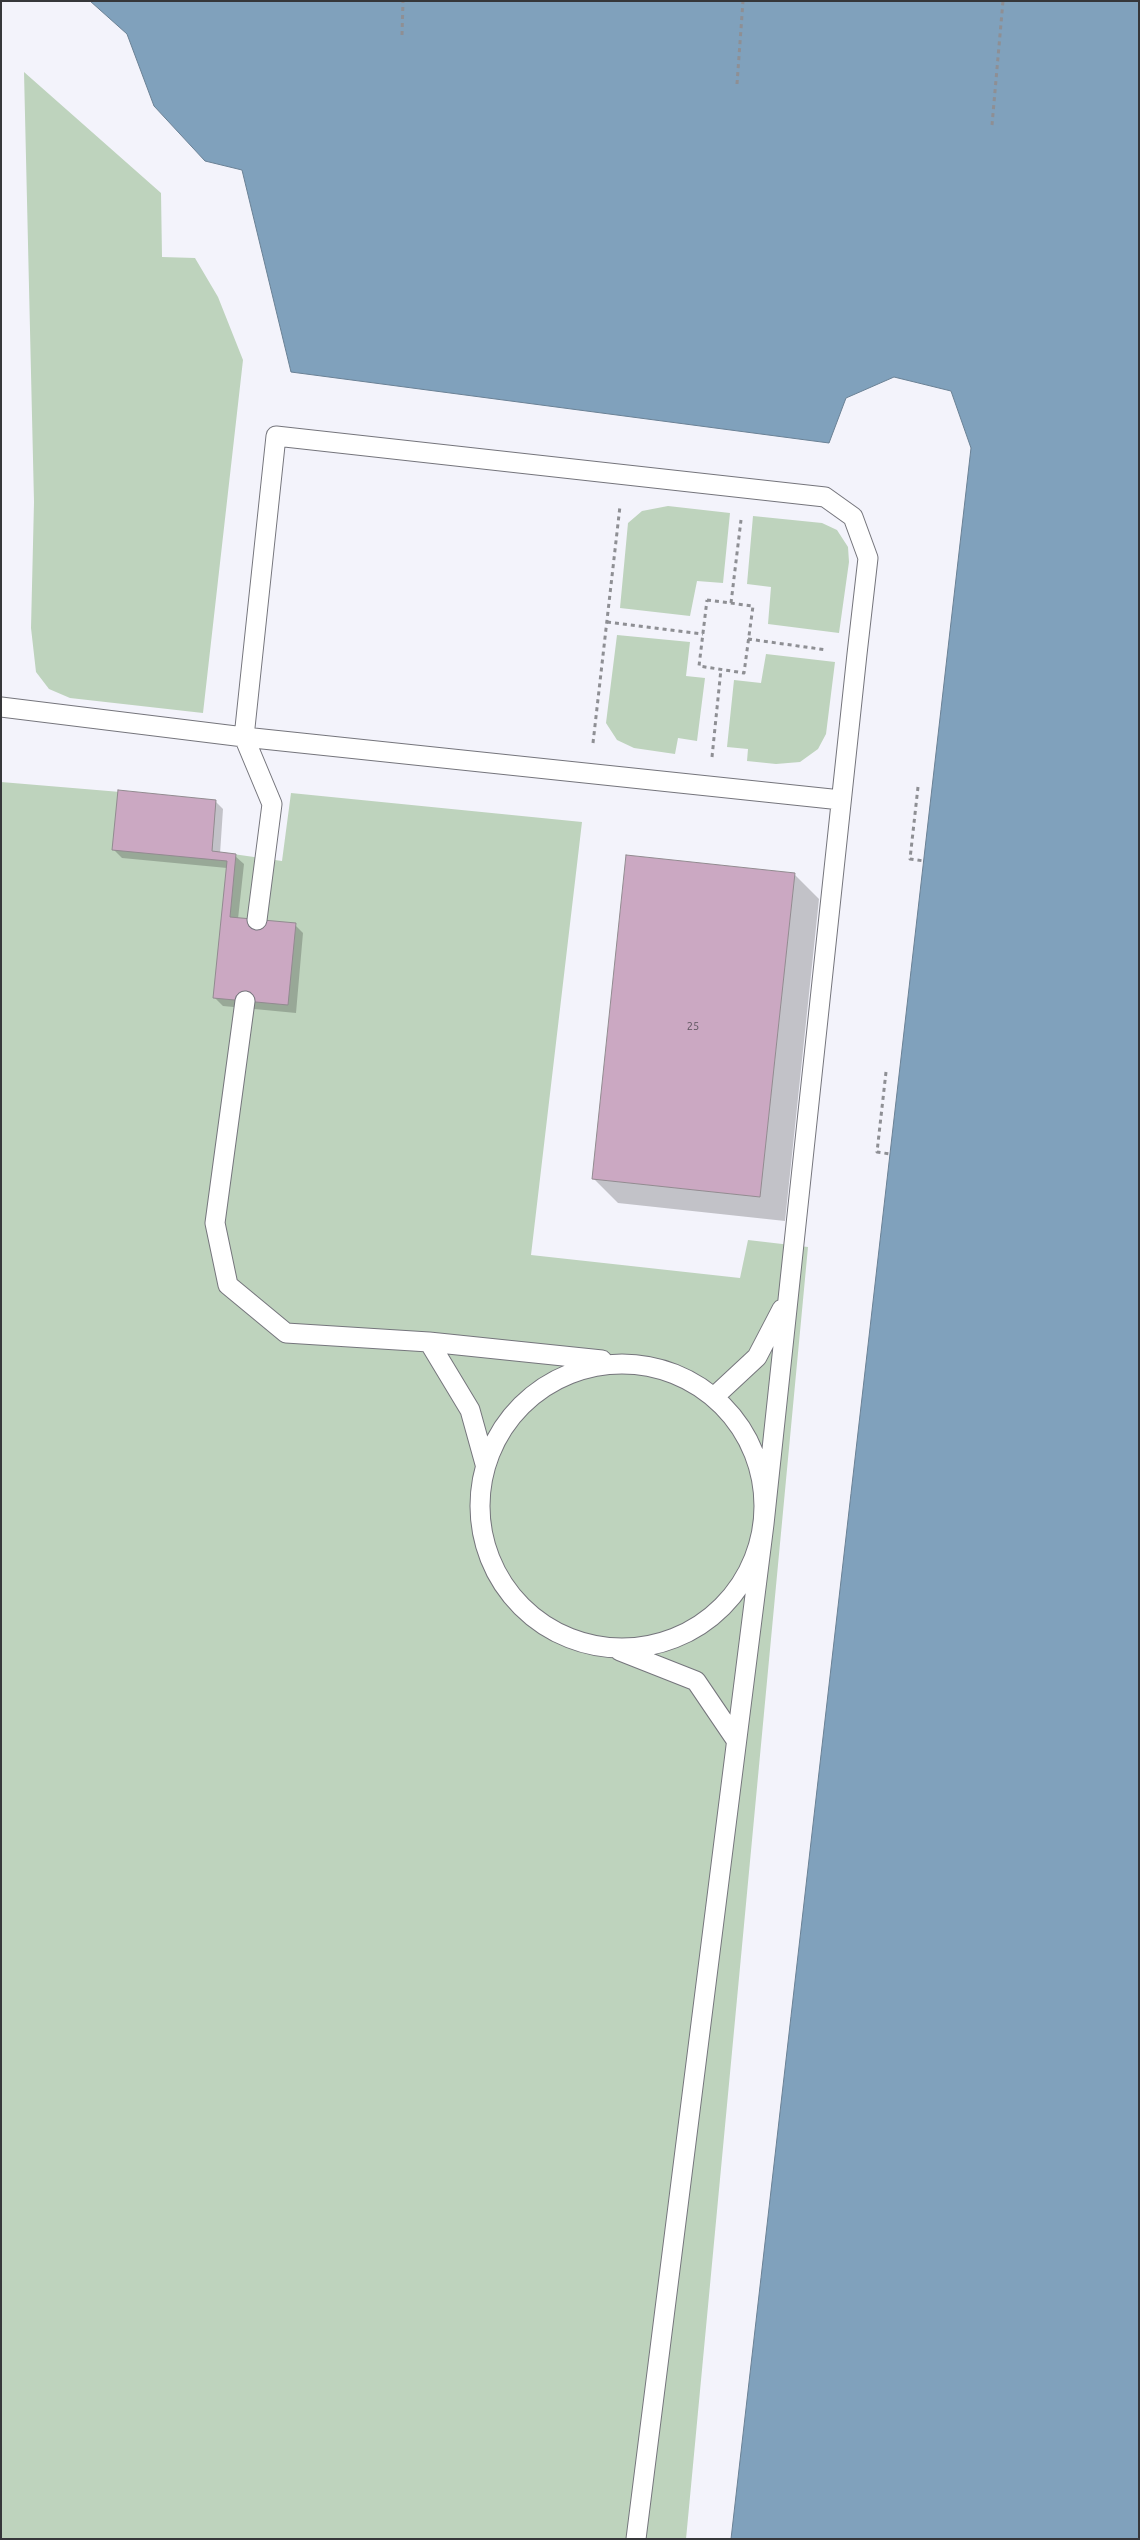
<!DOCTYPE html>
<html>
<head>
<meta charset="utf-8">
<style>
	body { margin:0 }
	#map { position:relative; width:1140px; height:2540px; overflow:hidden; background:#f3f3fb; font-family:Ubuntu,sans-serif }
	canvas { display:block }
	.frame { position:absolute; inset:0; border:2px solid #36373a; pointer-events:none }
</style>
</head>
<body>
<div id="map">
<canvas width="1140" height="2540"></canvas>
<div class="frame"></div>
</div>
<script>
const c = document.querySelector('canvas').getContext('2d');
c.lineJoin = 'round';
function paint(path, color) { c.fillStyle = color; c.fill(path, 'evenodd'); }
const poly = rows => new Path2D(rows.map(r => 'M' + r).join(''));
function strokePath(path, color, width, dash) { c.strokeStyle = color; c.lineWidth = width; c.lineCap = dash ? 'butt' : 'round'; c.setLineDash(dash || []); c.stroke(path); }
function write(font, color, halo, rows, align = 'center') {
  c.font = font + ' Ubuntu,sans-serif'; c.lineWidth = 5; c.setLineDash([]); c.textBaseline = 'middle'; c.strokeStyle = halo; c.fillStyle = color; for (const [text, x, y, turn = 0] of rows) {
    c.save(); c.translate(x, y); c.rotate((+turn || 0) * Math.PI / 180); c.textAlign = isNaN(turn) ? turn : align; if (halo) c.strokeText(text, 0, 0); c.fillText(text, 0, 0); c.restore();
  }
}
paint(poly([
	[24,72,161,193,162,257,195,258,218,297,243,360,203,713,70,698,49,689,36,672,31,628,34,502],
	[668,506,730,513,723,583,697,581,690,616,620,608,628,523,642,511],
	[753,516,822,523,837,530,848,547,849,562,839,633,768,624,771,587,747,584],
	[617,635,690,642,686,676,705,678,697,741,678,738,675,754,634,748,617,740,606,723],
	[766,654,835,662,826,734,818,749,800,762,776,764,747,761,748,749,727,747,734,680,761,683],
	[1,782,216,800,212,851,282,861,291,793,582,822,531,1255,740,1278,748,1240,808,1247,686,2539,1,2539]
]), '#bed3bd');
const water = poly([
	[90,1,1139,1,1139,2539,731,2539,971,448,951,391,894,377,846,398,829,443,291,372,242,170,205,161,154,106,127,34,90,1]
]);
paint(water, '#80a1bc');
strokePath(water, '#6a8195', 1);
paint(poly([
	[215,801,223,809,220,854,235,856,244,864,238,919,295,925,303,933,296,1013,223,1006,214,997,227,868,122,858,114,850],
	[794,874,819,899,785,1221,618,1203,593,1178]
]), '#0003');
const building = poly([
	[118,790,216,800,212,851,236,854,230,917,296,923,288,1005,213,998,227,861,112,850,118,790],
	[626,855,795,873,760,1197,592,1179,626,855]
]);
paint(building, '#cba8c2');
strokePath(building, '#928b90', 1);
const service = poly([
	[1,707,244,737,841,800],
	[257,920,272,804,244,737,276,436,825,497,853,517,868,558,857,654,764,1524,636,2539],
	[245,1001,215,1223,228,1285,286,1333,429,1342,602,1360],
	[429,1342,470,1410,485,1464],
	'480 1506a142 142 0 1 1 284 0a142 142 0 1 1-284 0Z',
	[714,1397,757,1357,782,1309],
	[620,1651,696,1681,736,1740]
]);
strokePath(service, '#75757c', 21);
strokePath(poly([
	[402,35,403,1],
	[737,84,743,1],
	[992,125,1003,1],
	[707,600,753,606,744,673,699,666,707,600],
	[731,603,741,520],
	[607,622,703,634],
	[748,639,827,650],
	[593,743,620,506],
	[712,757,721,669],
	[918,787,910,859,924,861],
	[886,1072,877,1152,890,1154]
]), '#8e8f94', 3, [4, 4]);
strokePath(service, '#fff', 19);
write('11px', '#5b535c', null, [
	["25",693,1026]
]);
</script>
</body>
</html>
